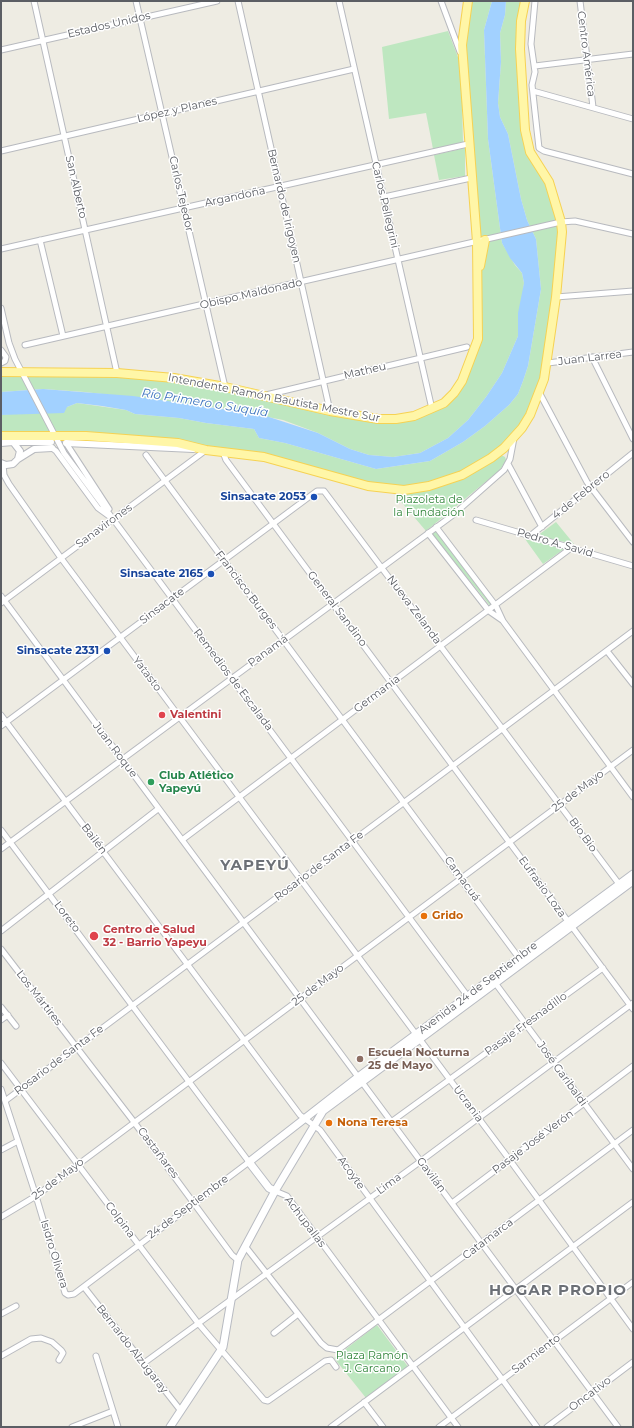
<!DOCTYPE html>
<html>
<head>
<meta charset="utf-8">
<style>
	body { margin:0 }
	#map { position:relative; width:634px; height:1428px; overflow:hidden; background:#eeece3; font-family:Montserrat,sans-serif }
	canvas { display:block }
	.frame { position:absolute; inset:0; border:2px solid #5b5e64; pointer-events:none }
</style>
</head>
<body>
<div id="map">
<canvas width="634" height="1428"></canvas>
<div class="frame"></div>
</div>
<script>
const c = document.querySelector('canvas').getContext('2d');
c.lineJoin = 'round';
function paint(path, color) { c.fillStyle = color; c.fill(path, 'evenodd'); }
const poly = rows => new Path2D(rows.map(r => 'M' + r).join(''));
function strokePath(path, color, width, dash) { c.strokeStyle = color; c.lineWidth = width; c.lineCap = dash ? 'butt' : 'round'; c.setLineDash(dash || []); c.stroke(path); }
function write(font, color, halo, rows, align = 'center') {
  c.font = font + ' Montserrat,sans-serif'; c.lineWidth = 3; c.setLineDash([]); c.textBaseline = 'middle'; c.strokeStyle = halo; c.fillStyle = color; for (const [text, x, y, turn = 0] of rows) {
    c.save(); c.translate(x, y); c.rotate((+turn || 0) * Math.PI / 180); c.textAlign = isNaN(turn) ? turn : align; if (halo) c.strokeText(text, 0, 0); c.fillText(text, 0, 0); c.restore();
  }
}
paint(poly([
	[468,1,492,1,484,30,488,139,502,243,515,265,522,273,524,283,518,336,502,373,486,397,468,420,448,438,420,453,393,457,369,455,350,449,318,433,283,420,228,409,85,392,43,389,1,392,1,372,174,378,330,411,396,419,450,397,476,348,478,280,463,64],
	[506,1,525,1,521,21,528,146,545,174,561,222,548,363,530,415,504,448,447,481,384,488,264,457,178,443,1,436,1,415,67,407,77,403,126,410,135,414,179,418,206,423,254,429,259,438,285,443,376,469,430,461,463,442,485,426,509,405,518,394,523,381,528,366,541,289,536,239,527,220,521,199,508,134,500,117,498,103,501,62,500,33,505,15],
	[448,31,461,65,463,142,433,149,426,113,389,119,382,47],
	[465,148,465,176,439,180,434,155],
	[501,455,505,457,506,460,500,470,426,531,392,491,416,490],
	[556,522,574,544,537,536],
	[436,531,495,605,491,607,432,534],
	[525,539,564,549,543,564],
	[377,1325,409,1368,366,1398,334,1358]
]), '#bee7c0');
paint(poly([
	[492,1,506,1,505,15,500,33,501,62,498,103,500,117,508,134,521,199,527,220,536,239,541,289,528,366,523,381,518,394,509,405,485,426,463,442,430,461,376,469,285,443,259,438,254,429,206,423,179,418,135,414,126,410,102,406,77,403,67,407,64,413,1,415,1,392,43,389,133,396,263,415,318,433,350,449,369,455,393,457,420,453,448,438,468,420,486,397,502,373,518,336,518,313,524,283,522,273,510,258,502,243,488,139,484,30]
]), '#a2d1ff');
const minor = poly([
	[34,1,117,373],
	[136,1,225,387],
	[238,1,330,411],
	[339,1,432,409],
	[441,1,460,52],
	[535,1,531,44,535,72,532,85,539,148,544,151,633,174],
	[580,1,593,107],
	[1,50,217,1],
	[535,66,633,54],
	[533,91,633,119],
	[1,151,354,69],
	[384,197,471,178],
	[40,240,63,336],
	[1,249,468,144],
	[556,297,633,291],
	[1,308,9,343,15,359,64,453,469,998],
	[25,345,561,222,575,221,633,234],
	[1,350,6,357,5,361,1,363],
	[592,357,633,439],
	[548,363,633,352],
	[539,392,587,482,633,542],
	[266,395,467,347],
	[66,443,109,509],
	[52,448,56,451,98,508,109,516],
	[223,452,226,460,633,1009],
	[146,455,519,958],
	[3,464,4,475,9,484,61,558,509,1159,633,1329],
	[508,464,542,527],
	[476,520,633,566],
	[436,527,496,606,503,621,633,797],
	[428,533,489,611,502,620],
	[530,536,633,453],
	[1,596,618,1427],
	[1,603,206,450],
	[607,651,633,684],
	[1,715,300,1115,320,1130,537,1427],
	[1,726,317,491,324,491,619,884],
	[1,830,249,1162,74,1294,68,1295,65,1293,36,1196,1,1089],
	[182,840,571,548],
	[1,849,453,515,504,470,510,459,514,438],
	[1,931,158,809],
	[1,949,134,1122,232,1255,238,1260],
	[493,980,633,1169],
	[1,1007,16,1026],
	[1,1020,8,1015],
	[1,1063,198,1323,264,1400,268,1401,325,1361,331,1360,336,1367],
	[5,1101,633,631],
	[391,1122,603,968],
	[1,1150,18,1141],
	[275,1191,287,1196,458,1427],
	[452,1203,633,1066],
	[1,1217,36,1196,633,750],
	[245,1246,321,1343,327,1348,338,1350,633,1130],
	[84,1287,181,1411],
	[1,1314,16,1306],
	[274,1333,298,1314],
	[1,1356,31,1339,41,1338,52,1342,61,1350,63,1353,59,1360],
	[96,1356,118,1427],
	[144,1363,421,1161,633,1003],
	[364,1402,383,1427],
	[72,1427,113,1411],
	[331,1427,633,1202],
	[439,1427,633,1282],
	[547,1427,633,1362]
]);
const tertiary = poly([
	[13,442,51,442],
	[1,443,13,442,20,451,18,459,13,464,6,465,1,463],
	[66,443,193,449],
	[18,459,34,449,52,448]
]);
const secondary = poly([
	[275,1191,269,1188,249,1162,358,1077,633,874],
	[170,1427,223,1347,238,1260,275,1191,323,1111,633,881]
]);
const primary = poly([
	[480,266,485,240],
	[1,372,117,373,174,378,225,387,330,411,378,419,396,419,414,416,444,403,454,393,462,381,478,339,477,242,462,45,468,1],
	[1,436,86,436,178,443,206,450,264,457,368,486,404,490,429,486,462,475,491,458,504,448,522,428,530,415,544,379,556,297,562,232,561,222,549,182,530,152,525,130,520,49,521,21,525,1]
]);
strokePath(minor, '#b8babf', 7);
strokePath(tertiary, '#b8babf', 8);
strokePath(secondary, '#b8bbc2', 9);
strokePath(primary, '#f6d253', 10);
strokePath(minor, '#fff', 5);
strokePath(tertiary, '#fff', 6);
strokePath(secondary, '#fff', 7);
strokePath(primary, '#fff6a7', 8);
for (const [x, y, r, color] of [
	[314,497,4,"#1a4fb4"],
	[211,574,4,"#1a4fb4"],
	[107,651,4,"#1a4fb4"],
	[162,715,4,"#e0444e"],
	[151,782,4,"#2e9e5b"],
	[424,916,4,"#e8710a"],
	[94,936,5,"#e0444e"],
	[360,1059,4,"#8d6e63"],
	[329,1123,4,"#e8710a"]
]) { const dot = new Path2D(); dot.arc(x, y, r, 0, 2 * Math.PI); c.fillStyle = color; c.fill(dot); strokePath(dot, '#fff', 1.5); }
write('11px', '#5b5e64', '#fff', [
	["Estados Unidos",109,25,-13],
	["Centro América",586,54,83],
	["López y Planes",177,110,-13],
	["San Alberto",76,187,77],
	["Carlos Tejedor",181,194,77],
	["Argandoña",235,197,-12],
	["Carlos Pellegrini",385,205,77],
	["Bernardo de Irigoyen",284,206,77],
	["Obispo Maldonado",251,294,-13],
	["Juan Larrea",590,358,-7],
	["Matheu",365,371,-13],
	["Intendente Ramón Bautista Mestre Sur",274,398,11],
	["4 de Febrero",581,495,-39],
	["Sanavirones",104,526,-36],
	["Pedro A. Savid",555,543,16],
	["Francisco Burges",246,590,53],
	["Sinsacate",162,606,-37],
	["General Sandino",337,609,53],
	["Nueva Zelanda",414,610,53],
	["Panamá",268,651,-36],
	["Yatasto",147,674,53],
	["Remedios de Escalada",233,680,53],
	["Germania",377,694,-37],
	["Juan Roque",115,750,53],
	["25 de Mayo",578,791,-37],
	["Bio Bio",583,835,54],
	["Bailén",94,839,53],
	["Rosario de Santa Fe",319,866,-37],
	["Camacuá",462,879,54],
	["Eufrasio Loza",542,887,54],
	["Loreto",67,917,53],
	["25 de Mayo",318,985,-37],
	["Avenida 24 de Septiembre",478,988,-37],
	["Los Mártires",39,998,52],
	["Pasaje Fresnadillo",526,1024,-36],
	["Rosario de Santa Fe",59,1060,-37],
	["José Garibaldi",562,1074,54],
	["Ucrania",468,1104,53],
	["Pasaje José Verón",533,1142,-37],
	["Castañares",158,1153,53],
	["Acoyte",351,1173,54],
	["Gavilán",431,1175,53],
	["25 de Mayo",58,1179,-37],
	["Lima",389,1184,-36],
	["24 de Septiembre",188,1207,-37],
	["Colpina",120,1220,53],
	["Achupallas",305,1222,53],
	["Catamarca",488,1239,-37],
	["Isidro Olivera",54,1254,73],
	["Bernardo Alzugaray",132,1349,52],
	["Sarmiento",536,1354,-37],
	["Oncativo",590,1394,-37]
]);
write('bold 11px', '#164399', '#fff', [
	["Sinsacate 2053",306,497],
	["Sinsacate 2165",203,574],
	["Sinsacate 2331",99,651]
], 'right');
write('11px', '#31853a', '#fff', [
	["Plazoleta de",429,500],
	["la Fundación",429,513],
	["Plaza Ramón",372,1356],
	["J. Carcano",372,1369]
]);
write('bold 11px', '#be3a42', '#fff', [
	["Valentini",170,715],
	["Centro de Salud",103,930],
	["32 - Barrio Yapeyu",103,943]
], 'left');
write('bold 11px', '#27864d', '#fff', [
	["Club Atlético",159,776],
	["Yapeyú",159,789]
], 'left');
write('bold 11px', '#c56008', '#fff', [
	["Grido",432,916],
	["Nona Teresa",337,1123]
], 'left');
write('bold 11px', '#785e54', '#fff', [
	["Escuela Nocturna",368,1053],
	["25 de Mayo",368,1066]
], 'left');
write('italic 12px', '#3e75be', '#fff', [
	["Río Primero o Suquía",205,403,9]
]);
c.letterSpacing = '1px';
write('bold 15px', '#6c7076', '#fff', [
	["YAPEYÚ",255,866],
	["HOGAR PROPIO",558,1291]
]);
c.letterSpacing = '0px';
</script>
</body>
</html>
